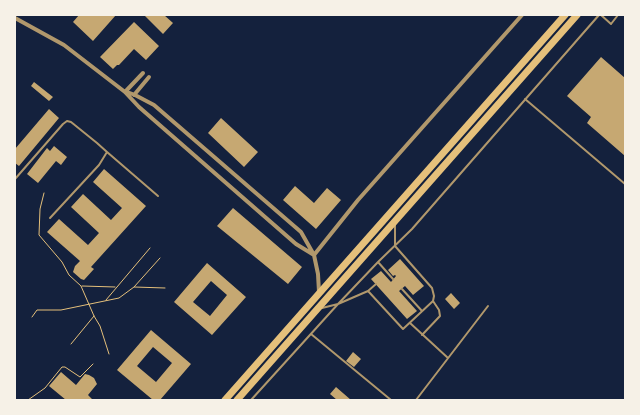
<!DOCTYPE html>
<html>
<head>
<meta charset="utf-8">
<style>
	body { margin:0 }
	#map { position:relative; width:640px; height:415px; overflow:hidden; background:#14213d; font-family:"Noto Serif",serif }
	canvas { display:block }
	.frame { position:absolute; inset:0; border:16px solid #f6f1e7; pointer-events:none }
</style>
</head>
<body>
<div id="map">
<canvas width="640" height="415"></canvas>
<div class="frame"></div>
</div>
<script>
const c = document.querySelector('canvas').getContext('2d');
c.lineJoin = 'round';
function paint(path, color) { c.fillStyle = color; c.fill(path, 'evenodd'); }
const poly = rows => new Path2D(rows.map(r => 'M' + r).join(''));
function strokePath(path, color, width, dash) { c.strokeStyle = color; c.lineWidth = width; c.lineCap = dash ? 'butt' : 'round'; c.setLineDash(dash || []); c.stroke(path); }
paint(poly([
	[79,15,116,15,93,41,73,22],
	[144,15,164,15,173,23,163,34],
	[134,22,159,46,146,60,134,49,119,65,117,65,113,69,100,57],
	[601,57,625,78,625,156,587,123,591,117,567,96],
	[34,82,53,97,49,101,31,86],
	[49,109,59,118,19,166,15,163,15,149],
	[221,118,258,152,244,167,208,133],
	[54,146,67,157,61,165,56,161,38,183,27,174,47,148,50,151],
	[104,169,146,206,91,267,94,269,84,280,81,279,73,272,75,266,80,261,47,232,59,219,88,245,99,233,71,207,83,194,111,220,122,208,93,182],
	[295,186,314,203,327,188,341,200,316,229,283,200],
	[233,208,302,267,288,284,217,226],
	[400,259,424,286,413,295,405,286,399,291,417,311,407,319,371,279,381,271,391,282,396,276,395,275,393,276,388,270],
	[207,263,246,297,212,335,174,302],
	[211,281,227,295,210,316,193,302],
	[451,293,460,303,454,309,445,299],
	[151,330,191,364,160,400,153,400,117,370],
	[153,347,172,363,156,382,137,366],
	[353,352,361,359,354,367,346,361],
	[61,372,76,385,85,374,89,375,94,378,97,384,88,395,93,400,66,400,49,386],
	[336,387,351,400,337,400,330,394]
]), '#c6a872');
strokePath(poly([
	[44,193,40,209,39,235,62,262,69,275,81,286,94,316,100,326,109,354],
	[160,258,134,287,165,288],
	[82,286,115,287],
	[106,300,150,248],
	[32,317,37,310,61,310,119,298,134,287],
	[71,344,94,316],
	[28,400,45,388,62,367,65,367,80,377,93,364]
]), '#e5c07b', 1);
strokePath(poly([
	[601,15,611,24,618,15],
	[525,99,625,184],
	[15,179,63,124,67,121,71,122,97,143,107,152,158,196],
	[50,218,99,165,107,152],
	[378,262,393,279],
	[402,289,422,311],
	[368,291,376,284],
	[322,308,338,304,368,291,403,329,433,301,434,296,432,288,395,246,395,225],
	[410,323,448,358],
	[311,334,391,400],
	[422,335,440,316,439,310,433,301],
	[251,400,338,304,378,262,412,229,599,15],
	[416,400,488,306]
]), '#b1986c', 2);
strokePath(poly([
	[15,18,64,45,125,92,139,107,296,244,314,255],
	[125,92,143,73],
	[127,92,135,95,154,105,301,232,314,255,318,274,319,292],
	[134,95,149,77],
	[314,255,358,200,522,15]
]), '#b1986c', 4);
strokePath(poly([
	[225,400,565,15],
	[237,400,577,15]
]), '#e5c07b', 7);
</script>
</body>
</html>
